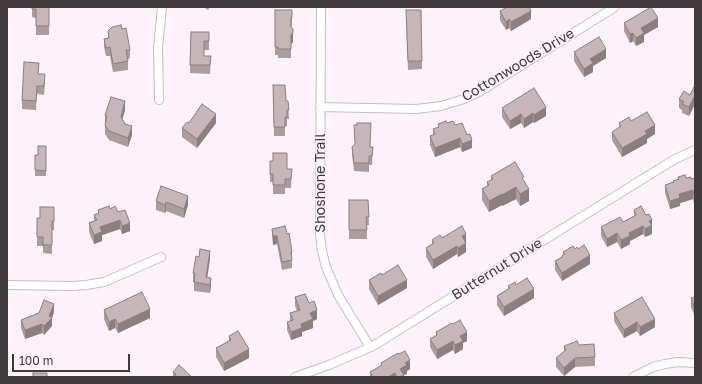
<!DOCTYPE html>
<html>
<head>
<meta charset="utf-8">
<style>
	body { margin:0 }
	#map { position:relative; width:702px; height:384px; overflow:hidden; background:#fff2fa; font-family:"Golos Text",sans-serif }
	canvas { display:block }
	.frame { position:absolute; inset:0; border:8px solid #403a3d; pointer-events:none }
	.scale { position:absolute; left:12px; top:354px; width:118px; height:18px; box-sizing:border-box; border:2px solid #403a3d; border-top:0; padding-left:5px; font-size:12px; line-height:14px; white-space:nowrap; color:#403a3d; -webkit-text-stroke:3px #fff2fa; paint-order:stroke }
</style>
</head>
<body>
<div id="map">
<canvas width="702" height="384"></canvas>
<div class="frame"></div>
<div class="scale">100 m</div>
</div>
<script>
const c = document.querySelector('canvas').getContext('2d');
c.lineJoin = 'round';
const poly = rows => new Path2D(rows.map(r => 'M' + r).join(''));
function strokePath(path, color, width, dash) { c.strokeStyle = color; c.lineWidth = width; c.lineCap = dash ? 'butt' : 'round'; c.setLineDash(dash || []); c.stroke(path); }
function paint(path, color) { c.fillStyle = color; c.fill(path, 'evenodd'); }
function write(font, color, halo, rows, align = 'center') {
  c.font = font + ' "Golos Text",sans-serif'; c.lineWidth = 3; c.setLineDash([]); c.textBaseline = 'middle'; c.strokeStyle = halo; c.fillStyle = color; for (const [text, x, y, turn = 0] of rows) {
    c.save(); c.translate(x, y); c.rotate((+turn || 0) * Math.PI / 180); c.textAlign = isNaN(turn) ? turn : align; if (halo) c.strokeText(text, 0, 0); c.fillText(text, 0, 0); c.restore();
  }
}
const street = poly([
	[321,7,320,234,322,251,326,267,338,295,370,347],
	[159,100,158,48,162,7],
	[320,107,416,109,441,106,464,99,479,92,615,7],
	[7,285,73,286,86,285,104,282,118,276,161,257],
	[295,377,329,365,373,346,675,159,695,150],
	[633,377,653,367,665,364,678,362,695,363]
]);
strokePath(street, '#cabbc4', 10);
strokePath(street, '#fff', 8);
paint(poly([
	[32,7,49,7,49,35,36,35,36,18,32,17],
	[203,7,210,7,208,10],
	[275,10,292,10,292,26,291,26,293,42,291,44,291,58,278,58,278,55,275,55],
	[500,11,531,19,511,31,509,28,506,30,500,20],
	[406,19,422,61,422,69,408,70],
	[624,23,658,27,644,35,644,42,636,46,633,41,630,43,624,31],
	[122,29,130,50,130,58,128,59,128,70,113,72,110,56,106,56,104,47,104,39,108,38,108,31],
	[191,32,209,32,209,50,204,50,204,56,211,56,210,74,190,73],
	[574,52,606,58,593,66,593,72,584,77,574,61],
	[39,74,45,83,44,95,37,94,36,110,22,109,22,100],
	[273,85,286,101,288,101,289,119,287,119,287,126,285,126,285,136,274,136],
	[695,85,695,107,694,106,689,116,682,113,682,110,679,108,679,99,690,95],
	[502,108,546,116,534,123,533,122,524,128,521,123,510,129,502,117],
	[125,110,122,119,132,135,128,147,109,140,105,134,105,115],
	[631,121,655,134,647,139,647,143,622,157,612,140,612,132,619,128,619,123],
	[216,123,197,148,182,137,182,128],
	[447,123,455,125,472,148,462,152,460,147,435,157,430,145,430,136,433,135,433,129,438,127,438,124],
	[46,146,46,176,35,176,35,155,38,155],
	[352,147,373,147,372,165,369,165,369,172,354,171,352,155],
	[270,161,287,169,292,169,291,188,285,188,285,194,273,194,273,182,270,182],
	[491,176,524,181,529,201,520,206,516,199,502,206,502,205,489,212,482,200,482,189,487,186,487,182,491,180],
	[678,177,691,179,695,178,694,204,693,199,680,203,680,206,670,209,665,193,665,185,673,182,673,181,678,180],
	[349,200,368,200,369,225,367,225,367,239,349,239],
	[156,201,188,205,184,218,166,211,165,213,156,210],
	[54,207,54,230,52,230,52,254,43,253,43,246,37,246,37,218,40,218],
	[110,209,118,212,130,231,122,234,120,229,102,235,102,241,94,244,89,232,89,223,94,221,94,215,98,213,98,210],
	[634,210,646,215,652,220,652,234,645,237,643,234,630,241,630,244,621,249,617,242,607,247,601,236,601,227,623,222,634,216],
	[272,229,287,234,292,252,292,268,282,270,277,244,273,245,272,237],
	[442,238,466,242,466,252,458,257,457,254,433,269,426,257,426,248,432,245,432,240],
	[575,249,578,249,590,264,562,281,555,270,555,261,562,257,562,256,563,255,563,252],
	[210,259,207,277,211,286,210,293,194,291,194,282,193,282,193,273],
	[382,275,407,288,378,305,369,289,369,280],
	[508,286,534,298,504,316,497,305,497,296,508,289],
	[295,297,309,303,317,319,313,321,313,328,302,332,302,336,291,340,287,330,287,322,290,321,290,313,297,311,295,306],
	[695,297,695,317,691,307,691,298],
	[104,310,150,318,118,333,115,328,109,331,104,319],
	[54,312,52,318,52,326,44,335,42,333,25,339,21,328,21,320],
	[614,313,655,327,640,336,637,331,624,338,614,321],
	[453,324,467,341,463,343,463,349,455,354,453,350,437,359,430,347,430,339,436,336,436,332],
	[229,336,249,358,224,371,216,357,216,348,229,341],
	[579,345,595,357,595,366,575,367,564,376,556,367,556,358,564,351,564,346],
	[381,363,410,369,407,371,407,374,404,375,404,377,370,377,370,372,381,366],
	[173,372,192,377,173,377]
]), '#ab9c9d');
paint(poly([
	[531,11,531,19,511,31,511,22],
	[658,18,658,27,644,35,644,42,636,46,636,38,641,28],
	[509,19,509,28,506,30,506,22],
	[293,33,293,42,291,44,291,35],
	[633,33,633,41,630,43,630,34],
	[606,49,606,58,593,66,593,72,584,77,584,69,590,59],
	[694,97,694,106,689,116,689,107],
	[125,101,125,110,121,125,121,117],
	[546,107,546,116,534,123,534,115],
	[533,113,533,122,524,128,524,119],
	[216,114,216,123,197,148,197,139],
	[521,114,521,123,510,129,510,121],
	[655,125,655,134,647,139,647,143,622,157,622,148,645,131],
	[132,126,132,135,128,147,128,138],
	[460,138,460,147,435,157,435,148],
	[472,140,472,148,462,152,462,144],
	[516,187,516,199,502,206,502,195],
	[529,189,529,201,520,206,520,194],
	[693,190,693,199,680,203,680,206,670,209,670,201,679,194],
	[502,194,502,205,489,212,489,201],
	[694,195,695,195,695,203,694,204],
	[188,196,188,205,184,218,184,209],
	[166,202,166,211,165,213,165,205],
	[120,220,120,229,102,235,102,241,94,244,94,235,100,227],
	[652,220,652,234,645,237,645,229,649,221],
	[130,223,130,231,122,234,122,226],
	[643,226,643,234,630,241,630,244,621,249,621,240,629,233],
	[617,233,617,242,607,247,607,239],
	[466,234,466,242,462,245,462,236],
	[273,236,277,236,277,244,273,245],
	[466,243,466,252,458,257,458,248],
	[457,246,457,254,433,269,433,260],
	[210,251,210,259,206,285,206,277],
	[590,255,590,264,562,281,562,273],
	[211,278,211,286,210,293,210,285],
	[407,280,407,288,378,305,378,296],
	[534,289,534,298,504,316,504,307],
	[54,304,54,312,52,318,52,326,44,335,44,326],
	[150,309,150,318,118,333,118,324],
	[317,310,317,319,313,321,313,328,302,332,302,336,291,340,291,332,301,324,310,313],
	[115,319,115,328,109,331,109,322],
	[655,319,655,327,640,336,640,327],
	[637,322,637,331,624,338,624,330],
	[42,324,42,333,25,339,25,330],
	[467,332,467,341,463,343,463,349,455,354,455,345,460,336],
	[453,341,453,350,437,359,437,350],
	[249,349,249,358,224,371,224,363],
	[575,358,575,367,564,376,564,368],
	[410,360,410,369,407,371,407,374,404,375,404,377,400,377,400,369,405,363],
	[395,373,395,377,388,377]
]), '#8b7f80');
const building = poly([
	[32,7,49,7,49,26,36,26,36,9,32,9,32,7],
	[507,7,529,7,531,11,511,22,509,19,506,22,500,11,507,7],
	[651,7,658,18,641,28,644,33,636,38,633,33,630,34,624,23,651,7],
	[275,10,292,10,292,17,291,17,291,27,293,29,293,33,291,35,291,49,278,49,278,47,275,47,275,10],
	[406,10,421,10,422,61,408,61,406,10],
	[121,25,122,29,126,28,130,50,126,50,128,61,113,64,110,47,106,48,104,39,109,38,108,31,112,27,121,25],
	[191,32,209,32,209,41,204,41,204,56,211,56,210,65,190,65,191,32],
	[599,37,606,49,590,59,593,63,584,69,574,52,599,37],
	[24,62,39,63,38,74,45,74,44,86,37,86,36,101,22,100,24,62],
	[273,85,285,85,286,101,288,101,289,110,287,110,287,117,285,117,285,127,274,127,273,85],
	[695,85,695,98,694,97,689,107,682,104,684,102,679,99,684,91,690,95,695,85],
	[534,88,546,107,534,115,533,113,524,119,521,114,510,121,502,108,534,88],
	[111,97,125,101,121,117,125,124,132,126,128,138,109,131,105,125,107,116,105,115,111,97],
	[202,104,216,114,197,139,182,128,187,122,189,123,202,104],
	[647,112,655,125,645,131,647,134,622,148,612,132,621,126,619,123,629,117,631,121,647,112],
	[446,121,447,123,453,121,455,125,462,123,467,135,470,134,472,140,462,144,460,138,435,148,430,136,435,134,433,129,439,127,438,124,446,121],
	[357,123,371,123,370,147,373,147,372,156,369,156,369,163,354,163,352,147,355,144,354,125,357,125,357,123],
	[38,146,46,146,46,171,35,170,35,155,38,155,38,146],
	[273,153,287,153,287,169,292,169,291,179,285,179,285,185,273,185,273,174,270,174,270,161,273,161,273,153],
	[515,162,524,177,522,178,529,189,520,194,516,187,502,195,502,194,489,201,482,189,489,185,487,182,493,179,491,176,515,162],
	[685,175,686,178,691,177,691,179,695,178,695,195,694,195,693,190,679,194,680,198,670,201,665,185,674,182,673,181,679,179,678,177,685,175],
	[161,186,188,196,184,209,166,202,165,205,156,201,161,186],
	[349,200,368,200,369,217,366,217,367,230,349,230,349,200],
	[109,206,110,209,115,206,118,212,125,210,130,223,122,226,120,220,100,227,102,232,94,235,89,223,97,220,94,215,99,213,98,210,109,206],
	[641,206,646,215,649,214,652,220,649,221,652,225,645,229,643,226,629,233,630,236,621,240,617,233,607,239,601,227,620,217,623,222,636,215,634,210,641,206],
	[40,207,54,207,54,221,52,221,52,245,43,245,43,237,37,237,37,218,40,218,40,207],
	[285,226,287,234,289,233,292,252,291,252,292,260,282,262,277,236,273,236,272,229,285,226],
	[462,226,466,234,462,236,466,243,458,248,457,246,433,260,426,248,434,243,432,240,440,235,442,238,462,226],
	[584,245,590,255,562,273,555,261,562,257,562,256,565,254,563,252,573,246,575,249,577,247,578,249,584,245],
	[200,249,210,251,206,277,211,278,210,285,194,282,195,273,193,273,196,256,199,257,200,249],
	[398,265,407,280,378,296,369,280,381,273,382,275,398,265],
	[527,278,534,289,504,307,497,296,510,288,508,286,515,282,516,285,527,278],
	[142,292,150,309,118,324,115,319,109,322,104,310,142,292],
	[305,294,309,303,314,301,317,310,310,313,313,319,301,324,302,328,291,332,287,322,293,320,290,313,300,310,295,297,305,294],
	[642,297,655,319,640,327,637,322,624,330,614,313,642,297],
	[695,297,695,309,691,298,695,297],
	[44,300,54,304,49,316,52,318,44,326,42,324,25,330,21,320,39,313,44,300],
	[460,320,467,332,460,336,463,341,455,345,453,341,437,350,430,339,437,335,436,332,452,323,453,324,460,320],
	[238,331,249,349,224,363,216,348,231,340,229,336,238,331],
	[577,341,579,345,594,344,595,357,575,358,564,368,556,358,566,350,564,346,577,341],
	[405,351,410,360,405,363,407,365,400,369,404,375,400,377,397,377,395,373,388,377,373,377,370,372,382,365,381,363,398,353,399,354,405,351],
	[179,365,192,377,174,377,176,374,173,372,179,365],
	[33,373,47,373,47,377,33,377,33,373]
]);
paint(building, '#c7b5b7');
strokePath(building, '#8b7f80', 1);
write('14px', '#403a3d', '#fff2fa', [
	["Cottonwoods Drive",518,65,-31],
	["Shoshone Trail",321,183,-90],
	["Butternut Drive",497,269,-32]
]);
</script>
</body>
</html>
